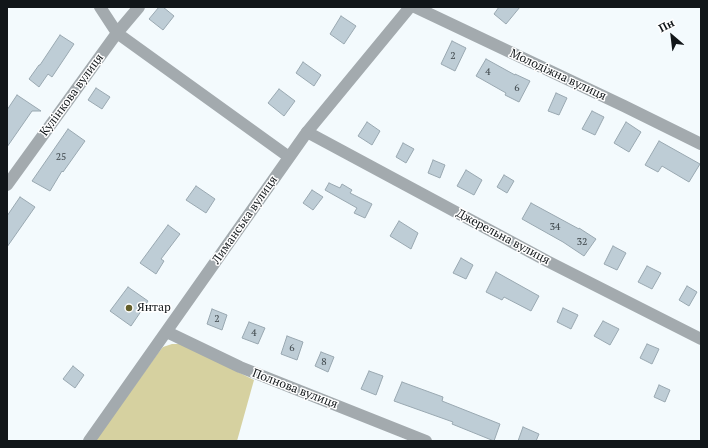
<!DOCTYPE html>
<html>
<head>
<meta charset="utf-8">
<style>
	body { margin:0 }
	#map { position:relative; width:708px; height:448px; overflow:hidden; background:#f3fafd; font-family:"PT Serif",serif }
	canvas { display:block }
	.frame { position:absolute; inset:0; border:8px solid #111619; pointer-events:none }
	.north { position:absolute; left:652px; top:16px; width:40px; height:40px; -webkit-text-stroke:3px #fff; paint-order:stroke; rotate:332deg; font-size:11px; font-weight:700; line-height:16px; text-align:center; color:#111619 }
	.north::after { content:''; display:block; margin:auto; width:14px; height:18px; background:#111619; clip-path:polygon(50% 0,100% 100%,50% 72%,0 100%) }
</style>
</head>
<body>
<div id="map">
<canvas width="708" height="448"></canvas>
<div class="frame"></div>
<div class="north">Пн</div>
</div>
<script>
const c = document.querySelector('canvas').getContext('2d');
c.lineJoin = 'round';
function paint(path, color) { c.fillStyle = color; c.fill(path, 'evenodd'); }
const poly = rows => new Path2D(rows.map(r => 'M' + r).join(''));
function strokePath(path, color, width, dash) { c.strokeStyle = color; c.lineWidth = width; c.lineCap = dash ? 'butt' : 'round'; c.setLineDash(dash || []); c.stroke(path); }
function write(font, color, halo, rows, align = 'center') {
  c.font = font + ' "PT Serif",serif'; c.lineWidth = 3; c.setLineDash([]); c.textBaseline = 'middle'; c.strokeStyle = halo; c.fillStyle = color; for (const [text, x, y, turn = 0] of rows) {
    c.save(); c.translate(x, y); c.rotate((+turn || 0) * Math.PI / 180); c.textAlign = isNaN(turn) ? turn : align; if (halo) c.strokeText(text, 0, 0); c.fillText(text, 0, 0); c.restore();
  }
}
paint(poly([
	[172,344,182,344,254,380,237,441,95,441,158,353,163,347]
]), '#d6d1a0');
const building = poly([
	[159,7,163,7,174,16,163,30,149,19,159,7],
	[499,7,520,7,506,24,494,14,499,7],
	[341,16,356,26,344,44,330,34,341,16],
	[60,35,74,44,52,77,48,74,39,87,29,79,39,65,40,65,60,35],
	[452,41,466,48,455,71,441,64,452,41],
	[486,59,515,75,515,74,530,81,519,102,505,95,506,93,476,76,486,59],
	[303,62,321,75,314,86,296,73,303,62],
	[96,88,110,97,102,109,88,100,96,88],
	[279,89,295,101,284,116,268,103,279,89],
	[556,93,567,98,559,115,548,111,556,93],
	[17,95,41,111,32,111,7,147,7,110,17,95],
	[592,111,604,117,595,135,582,129,592,111],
	[367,122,380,131,372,145,358,136,367,122],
	[626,122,641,132,629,152,614,143,626,122],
	[68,129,85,141,63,172,62,171,50,191,32,181,68,129],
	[659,141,700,164,689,182,662,166,658,172,645,165,659,141],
	[403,143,414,149,406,163,396,157,403,143],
	[433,160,445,165,440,178,428,173,433,160],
	[466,170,482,180,474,195,457,186,466,170],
	[504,175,514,181,507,193,497,187,504,175],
	[329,183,340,188,342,184,352,190,350,193,372,204,365,218,354,213,357,208,325,190,329,183],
	[196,186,215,199,206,213,186,200,196,186],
	[312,190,323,197,313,210,303,203,312,190],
	[20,197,35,207,7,247,7,216,20,197],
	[531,203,579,229,579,228,596,239,584,256,563,242,522,219,531,203],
	[399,221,418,233,411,249,390,236,399,221],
	[168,225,180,234,161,259,164,261,156,274,140,263,168,225],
	[613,246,626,253,617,270,604,264,613,246],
	[461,258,473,265,466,279,453,273,461,258],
	[647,266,661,273,652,289,638,282,647,266],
	[496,272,539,296,531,311,504,297,502,300,486,292,496,272],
	[687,286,697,292,689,306,679,300,687,286],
	[128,287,148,301,131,326,110,311,128,287],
	[563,308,578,315,571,329,557,322,563,308],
	[212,309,227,315,222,330,207,324,212,309],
	[603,321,619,329,610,345,594,336,603,321],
	[249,322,265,328,258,344,242,338,249,322],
	[287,336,303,342,297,360,281,354,287,336],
	[647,344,659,349,652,364,640,358,647,344],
	[321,352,334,357,328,372,315,366,321,352],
	[73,366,84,375,75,388,63,379,73,366],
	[369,371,383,376,376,395,361,389,369,371],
	[402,382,443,397,442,401,500,424,494,441,452,424,453,422,394,401,402,382],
	[659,385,670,390,665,402,654,397,659,385],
	[523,427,539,434,536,441,518,441,523,427]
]);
paint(building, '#becdd6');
strokePath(building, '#99a8b1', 1);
strokePath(poly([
	[100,7,117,33,289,157],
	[415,7,624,106,701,144],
	[307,132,547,261,701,339],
	[7,185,117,33,139,7]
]), '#a3aaae', 12);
strokePath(poly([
	[167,332,240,367,426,441],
	[89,441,307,132,410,7]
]), '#a3aaae', 12);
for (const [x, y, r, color] of [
	[129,308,4,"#645f2b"]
]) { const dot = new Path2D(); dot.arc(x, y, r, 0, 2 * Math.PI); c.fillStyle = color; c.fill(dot); strokePath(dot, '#fff', 1.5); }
write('10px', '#3c4448', null, [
	["2",453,56],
	["4",488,72],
	["6",517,88],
	["25",61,157],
	["34",555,227],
	["32",582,242],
	["2",217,319],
	["4",254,333],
	["6",292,348],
	["8",324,362]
]);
write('12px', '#111619', '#fff', [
	["Молодіжна вулиця",558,75,25],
	["Кулінкова вулиця",72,95,-54],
	["Лиманська вулиця",245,220,-55],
	["Джерельна вулиця",503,237,28],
	["Полнова вулиця",295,389,21]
]);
write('12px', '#111619', '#fff', [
	["Янтар",137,308]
], 'left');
</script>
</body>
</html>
